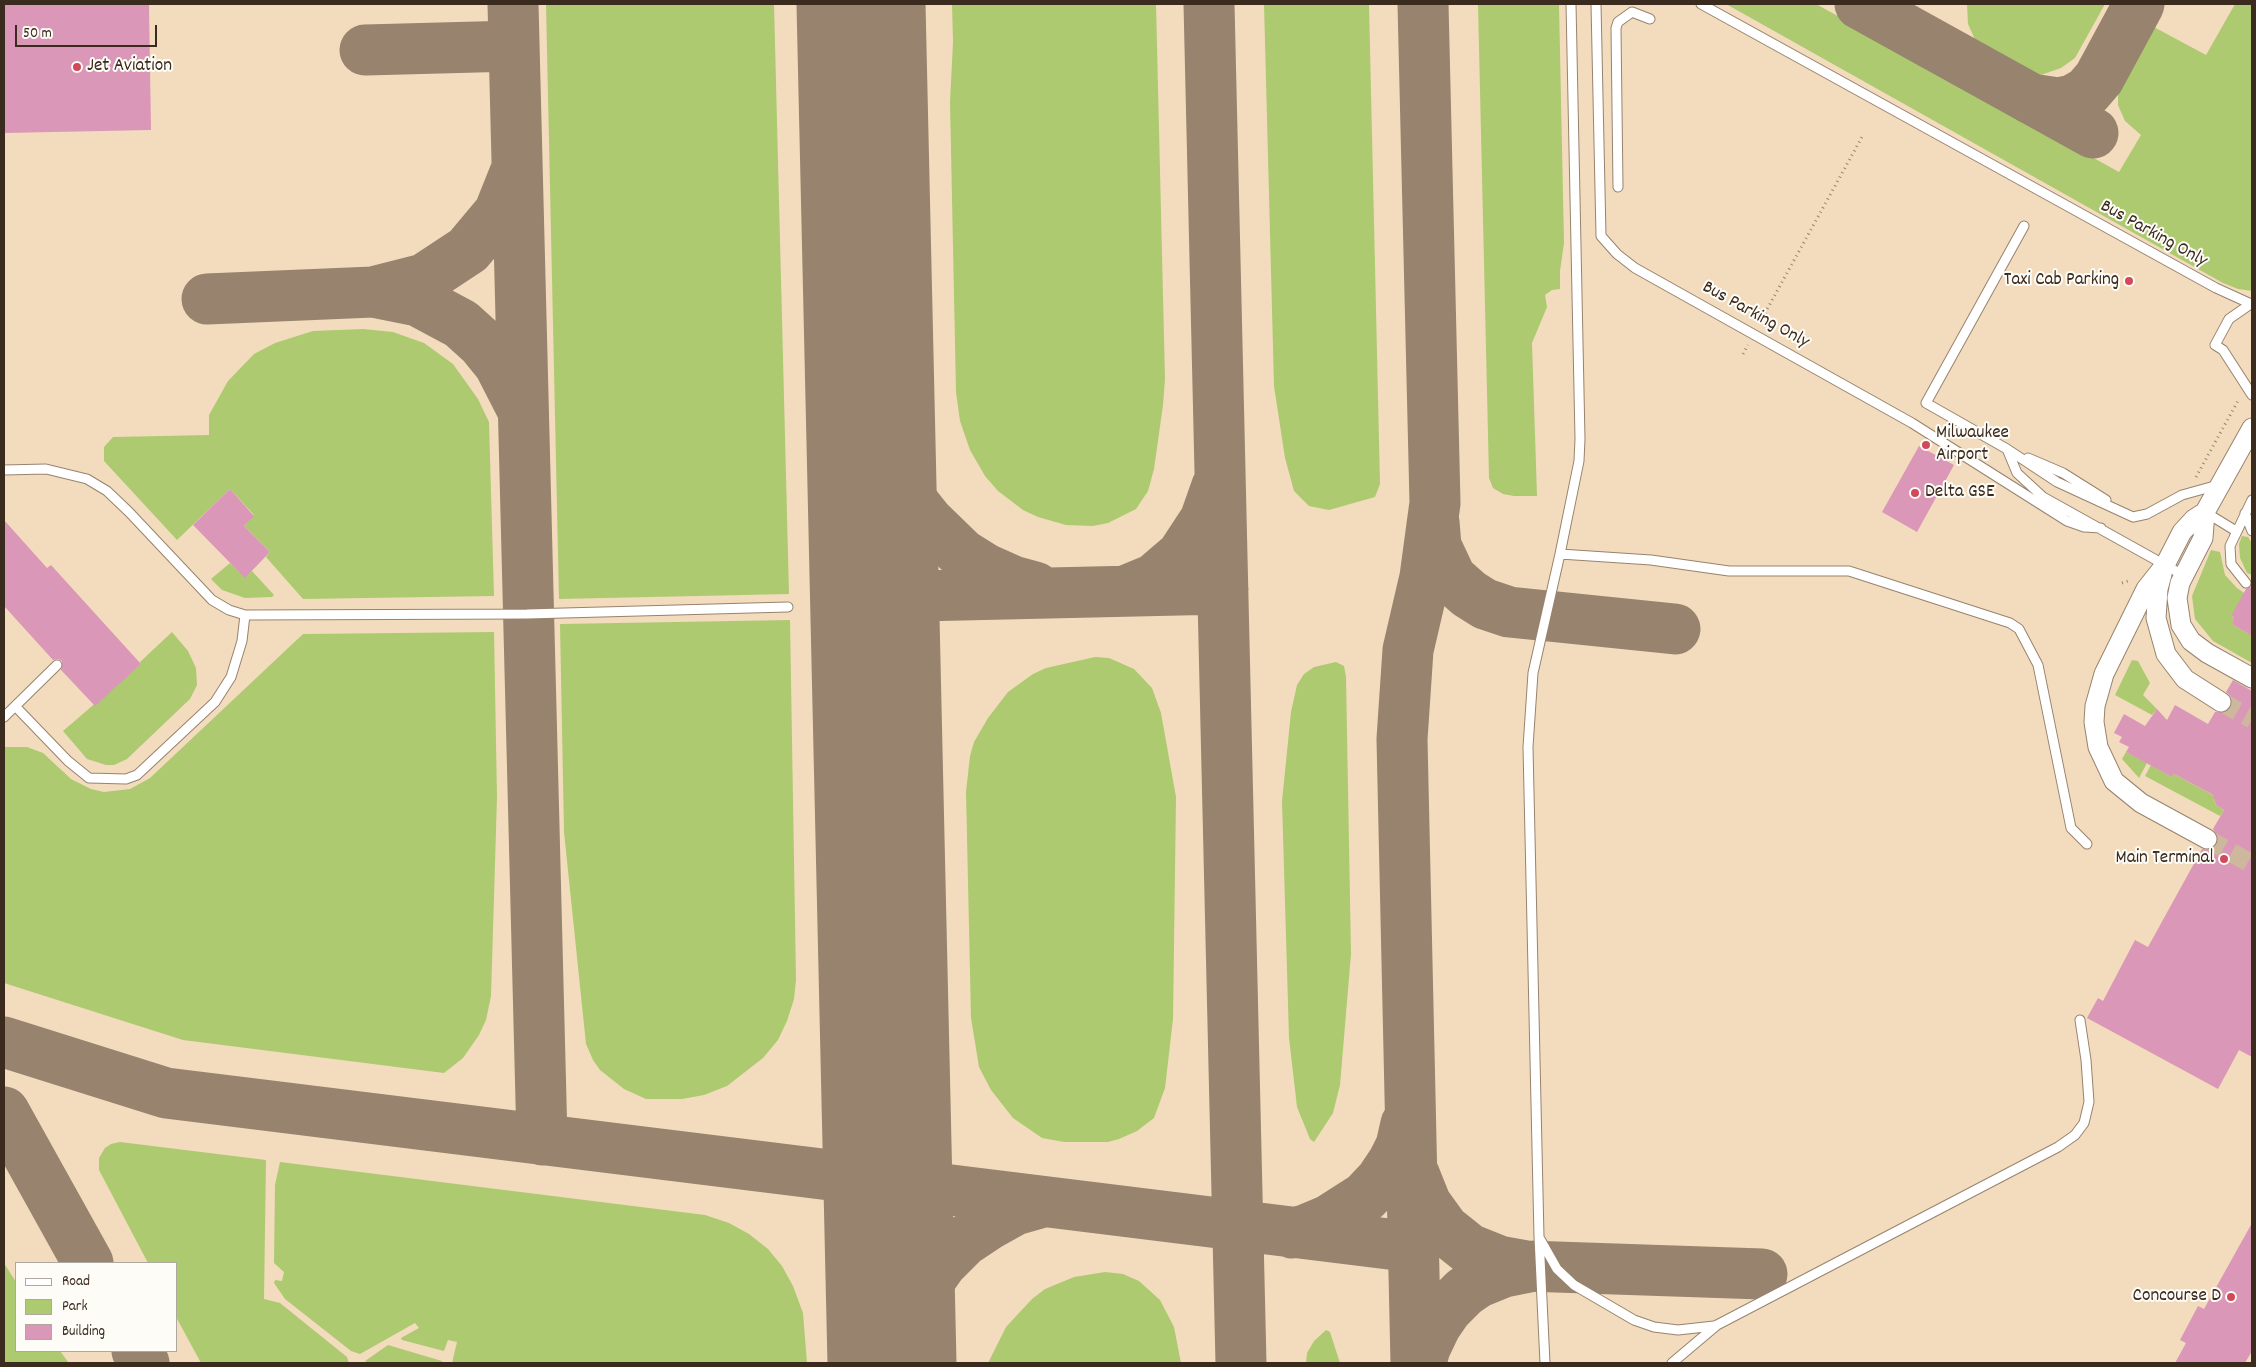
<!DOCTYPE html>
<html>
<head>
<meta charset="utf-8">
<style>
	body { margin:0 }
	#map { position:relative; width:2256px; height:1367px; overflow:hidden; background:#f3dcbd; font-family:Dekko,sans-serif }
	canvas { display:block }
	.frame { position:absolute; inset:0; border:5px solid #3b2a1e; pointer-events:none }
	.legend { position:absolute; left:15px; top:1262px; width:162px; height:90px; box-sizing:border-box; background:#fdfcf7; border:1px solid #afa8a0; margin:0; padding:6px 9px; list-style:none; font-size:15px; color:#3b2a1e }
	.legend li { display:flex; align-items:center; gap:10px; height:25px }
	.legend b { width:25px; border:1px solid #afa8a0 }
	.scale { position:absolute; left:15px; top:25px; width:142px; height:22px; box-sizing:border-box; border:2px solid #3b2a1e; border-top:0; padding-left:6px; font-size:15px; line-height:18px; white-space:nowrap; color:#3b2a1e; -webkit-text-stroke:4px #fdfcf7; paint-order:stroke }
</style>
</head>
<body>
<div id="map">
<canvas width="2256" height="1367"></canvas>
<div class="frame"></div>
<ul class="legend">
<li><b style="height:6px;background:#fff"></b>Road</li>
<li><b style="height:14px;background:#adca71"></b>Park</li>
<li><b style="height:14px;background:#da97b8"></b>Building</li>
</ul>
<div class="scale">50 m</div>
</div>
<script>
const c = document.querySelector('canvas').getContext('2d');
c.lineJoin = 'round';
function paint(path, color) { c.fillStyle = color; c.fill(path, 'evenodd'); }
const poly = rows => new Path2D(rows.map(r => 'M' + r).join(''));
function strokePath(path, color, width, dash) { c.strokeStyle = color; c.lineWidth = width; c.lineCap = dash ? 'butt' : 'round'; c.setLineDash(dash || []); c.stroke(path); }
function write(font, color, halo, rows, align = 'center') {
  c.font = font + ' Dekko,sans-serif'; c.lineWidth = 4; c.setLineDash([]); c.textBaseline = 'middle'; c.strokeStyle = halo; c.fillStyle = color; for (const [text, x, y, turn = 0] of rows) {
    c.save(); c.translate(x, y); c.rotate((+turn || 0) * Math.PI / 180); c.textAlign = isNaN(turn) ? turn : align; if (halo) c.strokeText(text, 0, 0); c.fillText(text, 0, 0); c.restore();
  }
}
paint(poly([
	[546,4,774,4,789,594,559,599],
	[952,4,1156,4,1165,379,1163,405,1154,469,1148,491,1136,509,1108,523,1093,526,1066,525,1038,517,1023,510,998,491,985,476,970,450,960,421,956,392,950,102,953,42],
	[1264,4,1369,4,1380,484,1375,497,1329,510,1309,506,1294,491,1285,458,1274,386],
	[1478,4,1559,4,1564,243,1560,271,1560,289,1552,290,1545,295,1547,307,1532,343,1537,496,1514,496,1503,494,1493,488,1489,478],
	[1726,4,1816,4,2119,172,2141,135,2125,121,2118,105,2118,90,2152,26,2206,55,2235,4,2252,4,2252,291,2238,289,2223,283],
	[1967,4,2105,4,2075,58,2061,68,2041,75,2027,72,1977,44,1968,24],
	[363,329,393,332,424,343,453,364,478,399,489,422,494,596,303,599,266,557,270,552,244,526,254,515,230,489,177,540,104,461,104,447,113,437,209,435,209,415,228,381,254,354,275,343,313,331],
	[2242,536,2248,537,2252,543,2252,575,2247,573,2240,558,2239,544],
	[2211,550,2220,552,2225,575,2237,588,2247,595,2231,616,2234,617,2232,624,2249,634,2252,631,2252,663,2213,641,2195,619,2192,596],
	[230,563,245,577,252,571,274,595,272,597,245,598,222,590,211,579],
	[790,620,796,980,794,999,787,1021,778,1040,763,1058,727,1086,704,1095,682,1099,646,1099,624,1089,600,1070,593,1060,586,1044,564,832,560,624],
	[172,632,188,651,196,668,197,685,190,699,127,759,114,765,106,765,87,759,63,731,141,664,140,662],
	[494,632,497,797,491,996,486,1020,479,1035,463,1058,444,1073,183,1040,4,983,4,747,27,747,43,753,71,779,91,789,104,792,130,789,150,778,303,634],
	[1095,657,1109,658,1134,669,1152,688,1161,713,1176,797,1173,1019,1165,1088,1154,1118,1137,1131,1119,1139,1108,1142,1064,1142,1042,1138,1013,1118,991,1090,979,1067,971,1018,966,792,970,756,974,742,988,718,1008,692,1033,674,1046,668],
	[2132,660,2138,661,2150,683,2143,695,2157,709,2152,715,2115,695],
	[1336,662,1344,666,1346,677,1351,954,1340,1085,1333,1113,1314,1142,1310,1139,1297,1107,1289,1038,1282,801,1291,712,1297,685,1304,674,1314,667],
	[2126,752,2147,763,2139,778,2122,759],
	[2151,765,2172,777,2174,774,2218,798,2214,799,2216,805,2224,810,2220,816,2145,776],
	[120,1142,266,1160,264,1299,280,1303,347,1357,349,1363,201,1363,176,1317,176,1263,148,1263,99,1170,99,1158,105,1148,111,1144],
	[280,1162,705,1215,729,1223,749,1234,768,1249,782,1266,793,1286,803,1313,807,1363,452,1363,457,1342,448,1340,444,1351,402,1340,401,1338,419,1328,415,1323,360,1354,351,1351,285,1299,274,1283,275,1280,282,1281,284,1272,274,1263,275,1185],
	[4,1263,16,1282,16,1351,60,1351,69,1363,4,1363],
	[1105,1272,1123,1274,1139,1281,1160,1300,1174,1327,1181,1363,988,1363,1006,1327,1032,1299,1045,1289,1074,1277],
	[1326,1330,1330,1332,1340,1363,1306,1363,1307,1353,1314,1341],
	[388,1345,442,1361,441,1363,367,1363,365,1361]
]), '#adca71');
strokePath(poly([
	[513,4,542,1140],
	[1209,4,1241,1363],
	[1860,4,2093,133],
	[365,50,514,46],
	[2031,99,2058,103,2073,100,2087,92,2099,78,2139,4],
	[373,292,424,279,468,250,499,213,515,173],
	[207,299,373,292,418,301,461,324,482,343,499,364,520,405],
	[870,399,877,415,887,454,897,475,912,501,928,521,962,554,986,569,1013,581,1035,587],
	[1434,522,1436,546,1451,578,1469,594,1485,604,1509,612,1675,629],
	[1125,591,1154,579,1182,555,1205,520,1217,486],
	[875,597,1223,589],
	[4,1042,166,1093,1413,1247],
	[4,1112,88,1263],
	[1414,1174,1426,1204,1444,1229,1469,1249,1499,1261,1527,1266,1762,1274],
	[1292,1233,1305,1230,1329,1220,1365,1197,1381,1180,1393,1162,1401,1146,1406,1124],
	[137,1351,144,1363],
	[896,1363,903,1335,917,1298,942,1263,964,1241,988,1225,1015,1210,1043,1202],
	[1416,1363,1402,739,1408,650,1425,577,1435,503,1423,4],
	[1421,1363,1425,1348,1436,1325,1447,1309,1464,1292,1477,1283,1504,1272,1534,1266]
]), '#97836e', 51);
strokePath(poly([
	[861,4,892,1363]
]), '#97836e', 129);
paint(poly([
	[4,4,149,4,151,130,4,133],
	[1919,446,1954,465,1917,532,1882,512],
	[230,489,254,516,244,526,270,552,245,578,193,525],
	[4,520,47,568,51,565,141,664,95,706,61,670,62,661,58,659,53,660,4,606],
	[2252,578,2252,636,2232,624,2234,617,2231,616,2246,589,2252,586],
	[2233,680,2252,691,2252,1057,2239,1050,2218,1089,2087,1018,2098,998,2103,1001,2135,940,2148,947,2202,849,2208,850,2217,845,2218,838,2213,829,2224,810,2216,805,2213,795,2174,774,2172,777,2126,752,2129,747,2119,742,2122,737,2114,733,2124,714,2145,726,2157,709,2167,720,2175,705,2208,724,2215,712,2226,712,2231,708,2231,697,2226,692],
	[2252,1223,2252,1351,2245,1363,2175,1363,2186,1343,2180,1340,2198,1306,2204,1309]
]), '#da97b8');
strokePath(poly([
	[2221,702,2252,719],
	[2207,839,2252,864]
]), '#ceb89d', 19, [19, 9]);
const service = poly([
	[1596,4,1601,236,1617,254,1635,268,1912,423,2067,521,2084,527,2101,528],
	[1701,4,2216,288,2249,303],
	[1618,187,1616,28,1618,22,1632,12,1650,19],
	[2024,226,1926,403,2007,449,2057,482,2133,517,2147,514,2182,495,2218,485],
	[2252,303,2229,319,2215,345,2223,350,2252,395],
	[2007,449,2017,473,2043,497,2183,575],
	[2028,458,2063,473,2106,500],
	[4,470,46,469,87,479,107,491,129,512,212,600,229,610,245,615,527,614,788,607],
	[2205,512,2236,531],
	[2245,513,2252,531],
	[1560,554,1651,560,1729,571,1849,571,2010,623,2019,629,2038,665,2071,828,2087,844],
	[2246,583,2231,564,2230,546,2252,500],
	[15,706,68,761,89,778,126,779,137,775,215,702,231,677,242,641,245,615],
	[4,717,57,665],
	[1540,1239,1557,1269,1574,1285,1634,1320,1654,1327,1678,1330,1714,1326],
	[1545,1363,1539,1237,1528,747,1533,673,1560,554,1579,461,1580,439,1571,4],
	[1672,1363,1717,1325,2058,1147,2075,1135,2084,1123,2089,1102,2086,1060,2080,1020]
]);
const minor = poly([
	[2205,512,2203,538,2180,583,2177,598,2181,625,2191,641,2207,653,2252,678],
	[2162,574,2158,589,2156,618,2166,654,2185,679,2221,702],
	[2207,839,2141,803,2114,781,2098,747,2094,722,2095,706,2104,674,2146,589,2165,565,2182,532,2194,519,2205,512,2252,428]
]);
strokePath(service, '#97836e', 11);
strokePath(minor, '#97836e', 21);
strokePath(poly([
	[1760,322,1862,137],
	[1743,354,1748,345],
	[2196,477,2239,399],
	[2122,583,2131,580]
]), '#97836e', 3, [1, 4]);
strokePath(service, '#fff', 9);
strokePath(minor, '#fff', 19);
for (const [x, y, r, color] of [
	[77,67,5,"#d1495b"],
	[2129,281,5,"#d1495b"],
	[1926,445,5,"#d1495b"],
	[1915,493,5,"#d1495b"],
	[2224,859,5,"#d1495b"],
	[2231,1297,5,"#d1495b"]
]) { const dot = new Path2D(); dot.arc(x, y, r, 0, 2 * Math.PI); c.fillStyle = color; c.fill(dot); strokePath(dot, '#fdfcf7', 2); }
write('19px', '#3b2a1e', '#fdfcf7', [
	["Jet Aviation",87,67],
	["Taxi Cab Parking",2119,281,"right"],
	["Milwaukee",1936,434],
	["Airport",1936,456],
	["Delta GSE",1925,493],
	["Main Terminal",2214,859,"right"],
	["Concourse D",2221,1297,"right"]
], 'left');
write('19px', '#3b2a1e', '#fdfcf7', [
	["Bus Parking Only",2153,235,29],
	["Bus Parking Only",1755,316,29]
]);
</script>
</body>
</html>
